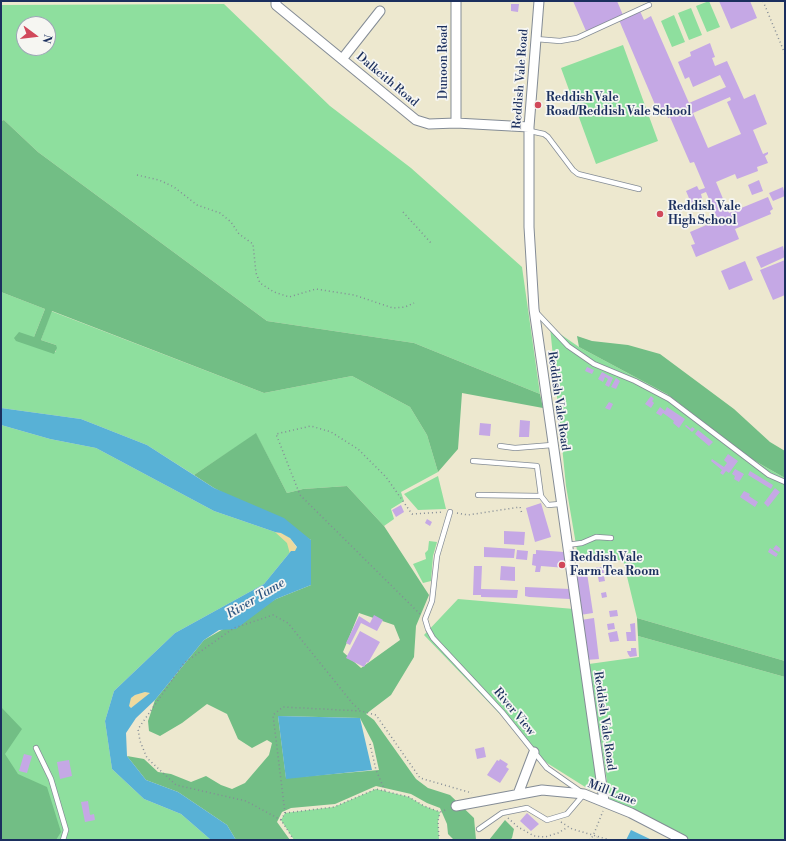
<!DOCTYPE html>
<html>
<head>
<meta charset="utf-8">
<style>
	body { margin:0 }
	#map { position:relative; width:786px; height:841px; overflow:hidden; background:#ede8cf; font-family:"Libre Bodoni",serif }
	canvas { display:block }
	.frame { position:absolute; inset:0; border:2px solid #1b2f5e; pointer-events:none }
	.north { position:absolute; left:16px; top:16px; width:40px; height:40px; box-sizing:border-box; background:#f6f6f2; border:1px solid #9ea6b7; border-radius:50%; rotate:105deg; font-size:11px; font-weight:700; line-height:16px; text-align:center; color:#1b2f5e }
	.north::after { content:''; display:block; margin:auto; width:14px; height:18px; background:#d1495b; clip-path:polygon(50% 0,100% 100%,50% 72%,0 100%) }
</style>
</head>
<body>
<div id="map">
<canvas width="786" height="841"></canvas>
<div class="frame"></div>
<div class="north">N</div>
</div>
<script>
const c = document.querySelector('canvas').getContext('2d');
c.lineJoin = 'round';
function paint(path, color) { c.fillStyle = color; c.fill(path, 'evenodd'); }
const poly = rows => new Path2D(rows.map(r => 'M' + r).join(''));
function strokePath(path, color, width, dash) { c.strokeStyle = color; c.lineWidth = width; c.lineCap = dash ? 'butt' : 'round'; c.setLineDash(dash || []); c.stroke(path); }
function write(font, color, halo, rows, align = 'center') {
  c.font = font + ' "Libre Bodoni",serif'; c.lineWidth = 3.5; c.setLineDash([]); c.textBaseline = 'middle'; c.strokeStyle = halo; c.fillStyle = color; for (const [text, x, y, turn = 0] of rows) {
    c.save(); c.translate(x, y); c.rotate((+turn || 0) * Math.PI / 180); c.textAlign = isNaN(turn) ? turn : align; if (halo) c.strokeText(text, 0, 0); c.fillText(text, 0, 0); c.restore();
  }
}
paint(poly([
	[709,1,720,27,707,32,696,6],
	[224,4,330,106,411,168,522,267,540,394,414,343,267,321,38,152,4,120,1,121,1,5],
	[24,24,48,24,48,48,24,48],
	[691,8,702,35,689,40,678,13],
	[674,15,685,42,672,47,661,21],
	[623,45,658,141,596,164,561,68],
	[1,292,45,309,34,337,56,352,56,345,41,340,51,311,264,393,352,376,410,407,427,435,438,472,401,492,404,501,391,509,394,519,384,526,347,486,303,489,287,493,256,434,194,475,147,445,81,419,1,408],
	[550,327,579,347,667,394,748,457,785,478,785,661,637,618,623,560,579,562,566,486],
	[1,425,50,439,96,448,214,511,275,532,281,533,290,538,291,551,264,584,175,633,114,691,105,721,112,769,144,799,181,814,211,840,1,840],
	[438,476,446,509,418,510,404,494],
	[429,541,437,542,433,556,431,581,423,583,413,564,426,559,425,553,428,550],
	[458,599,574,609,597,783,590,790,547,763,424,635],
	[638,636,785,677,785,840,691,840,610,801,589,664,639,657],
	[376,789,409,797,424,806,440,812,438,821,439,840,294,840,281,820,285,813,334,807]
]), '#8edf9e');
paint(poly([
	[4,120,38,152,267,321,414,343,540,394,543,408,462,393,458,449,438,472,427,435,410,407,352,376,264,393,52,311,41,340,56,345,57,348,54,354,16,341,14,338,19,332,34,337,45,309,1,292,1,121],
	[577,336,592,341,628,345,660,354,734,409,770,442,785,451,785,478,748,457,667,394,579,347],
	[256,433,287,493,303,489,347,486,384,526,429,595,416,626,414,657,391,695,366,714,374,720,416,779,428,788,450,795,474,818,476,840,454,840,448,834,447,824,440,808,427,803,411,794,376,786,335,804,291,808,282,812,277,822,290,840,236,840,227,825,178,792,146,780,127,756,144,759,158,772,171,774,191,782,206,776,221,785,232,789,245,783,269,755,272,743,267,740,252,748,238,739,227,714,207,704,182,723,160,736,149,731,148,721,155,700,204,640,276,599,311,585,311,540,214,488,194,475],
	[359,613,394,625,400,640,361,668,343,652],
	[278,716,360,718,373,743,379,770,286,778],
	[637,618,785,661,785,677,638,636],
	[1,707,22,729,5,754,18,774,47,787,61,832,56,840,1,840],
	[505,820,514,829,512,838,510,840,489,840]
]), '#72be85');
paint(poly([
	[275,532,281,533,290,538,297,548,296,551,290,554,287,543],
	[145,692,151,693,131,708,128,706,131,698,135,695]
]), '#eeda9e');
paint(poly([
	[1,408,81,419,147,445,214,488,284,518,311,540,311,585,276,599,236,629,219,630,204,640,155,700,136,718,126,733,127,756,146,780,178,792,227,825,236,840,211,840,181,814,144,799,112,769,105,721,114,691,175,633,264,584,291,551,295,551,297,547,290,538,281,533,275,532,214,511,96,448,50,439,1,425],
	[145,692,150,693,131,708,129,706,131,698,135,695],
	[278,716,360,718,372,770,286,779],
	[631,830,652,840,626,840]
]), '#58b1d6');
paint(poly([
	[573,1,617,1,623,15,586,31],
	[719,1,750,1,757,18,731,29],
	[511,4,519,4,518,12,511,11],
	[640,11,644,20,651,16,689,103,726,87,720,75,693,87,689,77,685,79,678,62,691,56,690,52,710,43,715,57,712,58,715,66,727,61,744,99,755,94,767,124,753,130,763,154,768,152,768,154,765,156,768,163,757,167,758,171,737,179,735,174,716,182,729,213,768,197,773,209,770,211,771,214,735,229,739,239,696,257,691,245,695,244,690,232,718,220,706,192,701,194,702,198,691,203,686,191,697,186,699,190,705,188,694,162,690,163,670,117,668,118,665,111,659,114,619,20],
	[730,97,731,100,727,102,741,134,708,148,693,113],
	[759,180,763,191,752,195,748,185],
	[783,187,785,196,773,201,769,193],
	[783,246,785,257,761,268,756,257],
	[785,260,785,295,773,300,760,270],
	[745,261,753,280,729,290,721,271],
	[587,367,594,370,592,374,585,371],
	[602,372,613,378,609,387,605,385,608,379,605,377,603,382,598,379],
	[616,378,620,381,616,389,611,387],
	[651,396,654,399,652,401,654,403,651,408,645,404],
	[609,402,613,404,610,410,605,408],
	[660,407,665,411,667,407,685,419,679,428,673,423,674,421,663,413,661,416,656,413],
	[520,420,530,421,529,437,519,437],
	[480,423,491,424,490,436,479,435],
	[686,425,691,429,692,427,695,429,692,432,685,426],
	[698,430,713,442,709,446,695,434],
	[728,454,738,461,729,473,726,471,723,475,720,473,722,470,711,461,712,459,724,467,727,463,724,460],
	[735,469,744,474,739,482,734,479,735,476,732,474],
	[750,471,773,485,771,489,748,475],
	[775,488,780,492,768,507,764,503],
	[744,491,750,494,749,496,758,502,755,507,740,497],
	[541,503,551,537,535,542,526,508],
	[401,505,404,512,396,517,392,510],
	[427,519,432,522,430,526,425,523],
	[504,531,525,532,524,545,504,544],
	[776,545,781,549,779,552,773,549],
	[484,547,515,549,514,558,484,557],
	[770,548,778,554,776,557,768,552],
	[517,550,528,551,527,560,516,559],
	[536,550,564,552,566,568,541,566,540,572,535,572,536,566,532,565,533,554,536,554],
	[474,566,482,566,481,589,518,590,517,598,481,597,481,595,473,595],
	[501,566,515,567,515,581,500,580],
	[596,567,603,567,604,573,597,573],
	[587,573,593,613,580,615,575,575],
	[604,576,605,581,599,582,598,577],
	[525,587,570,589,570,599,529,597,525,596],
	[606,592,607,597,602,598,601,593],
	[617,610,618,616,610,617,609,611],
	[374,615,383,620,377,631,361,623,350,645,346,643,359,616,370,623],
	[594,618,599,659,586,660,581,620],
	[614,623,615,629,608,630,607,624],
	[635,623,636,641,627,641,626,632,631,632,630,624],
	[360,631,380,642,368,663,367,662,364,667,346,658],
	[617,631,619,641,610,642,608,633],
	[631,648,636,648,637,656,630,657,628,654,627,651,631,651],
	[484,747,486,757,477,759,475,749],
	[24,754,32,756,27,773,19,771],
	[500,759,508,764,506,767,509,769,500,783,487,775,497,760,499,761],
	[69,760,72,776,60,779,57,762],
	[88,801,90,815,94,814,95,820,85,822,81,802],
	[527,813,539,824,531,831,520,821]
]), '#c5a8e5');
const lane = poly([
	[536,39,560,41,577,38,649,5],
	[530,131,544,134,548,137,573,170,578,174,639,189],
	[536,312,568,346,594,364,635,381,669,399,769,475,785,482],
	[500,446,515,448,552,445],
	[473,461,537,466,541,496],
	[478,495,541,496,548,505,560,504],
	[450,512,437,556,432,601,425,619,428,629,433,638,502,712,547,768,584,794,567,814,547,820,527,808,502,813,479,829],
	[567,545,582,543,596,537,611,538],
	[36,748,51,779,66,830,63,840]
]);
const street = poly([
	[276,1,276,5,416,120,429,124,456,123,529,127],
	[539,1,529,127,529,227,534,309,604,801],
	[343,58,380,11],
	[456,123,456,1],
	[518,794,534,752],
	[456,806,542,790,584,794,631,813,683,840]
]);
strokePath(lane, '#848c96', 6);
strokePath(street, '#848c96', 11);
strokePath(poly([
	[763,1,785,54],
	[1,124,3,124],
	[137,175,159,180,174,187,197,205,220,213,231,222,239,234,253,244,256,273,260,283,274,292,289,297,316,289,354,295,393,308,405,307,414,303],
	[403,212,432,244],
	[457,513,468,515,520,507,522,514],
	[420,614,300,495,276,434,311,426,331,432,358,449,386,477,412,514,443,512],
	[370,744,376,770,385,791],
	[285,813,273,715,283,707,361,711,376,715,420,778,472,793],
	[508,818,518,827,534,836,545,837,558,833,568,827],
	[281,820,246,801,176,785,147,758,140,741,138,729,184,663,234,628,273,615,288,623,353,704,361,711],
	[561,822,572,829,610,840],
	[294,840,281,820,285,813,334,807,376,789,409,797,424,806,440,812,448,809],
	[439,840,438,821,440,812],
	[589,840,593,836,603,811],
	[594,840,597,837]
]), '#848c96', 1.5, [1, 3]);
strokePath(lane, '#fff', 4.5);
strokePath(street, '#fff', 9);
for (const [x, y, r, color] of [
	[538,105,4,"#d1495b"],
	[660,214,4,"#d1495b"],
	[562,565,4,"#d1495b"]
]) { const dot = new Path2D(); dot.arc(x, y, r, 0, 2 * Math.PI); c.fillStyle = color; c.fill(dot); strokePath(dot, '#f6f6f2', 1.5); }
write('12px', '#1b2f5e', '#f6f6f2', [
	["Dunoon Road",444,62,-90],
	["Reddish Vale Road",521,79,-86],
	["Dalkeith Road",387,80,40],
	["Reddish Vale Road",558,401,82],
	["River View",514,712,50],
	["Reddish Vale Road",604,721,82],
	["Mill Lane",612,793,21]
]);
write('bold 12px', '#1b2f5e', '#f6f6f2', [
	["Reddish Vale",546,98],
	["Road/Reddish Vale School",546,112],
	["Reddish Vale",668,207],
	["High School",668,221],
	["Reddish Vale",570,558],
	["Farm Tea Room",570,572]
], 'left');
write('italic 13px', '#2d5682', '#f6f6f2', [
	["River Tame",256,599,-31]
]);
</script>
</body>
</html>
